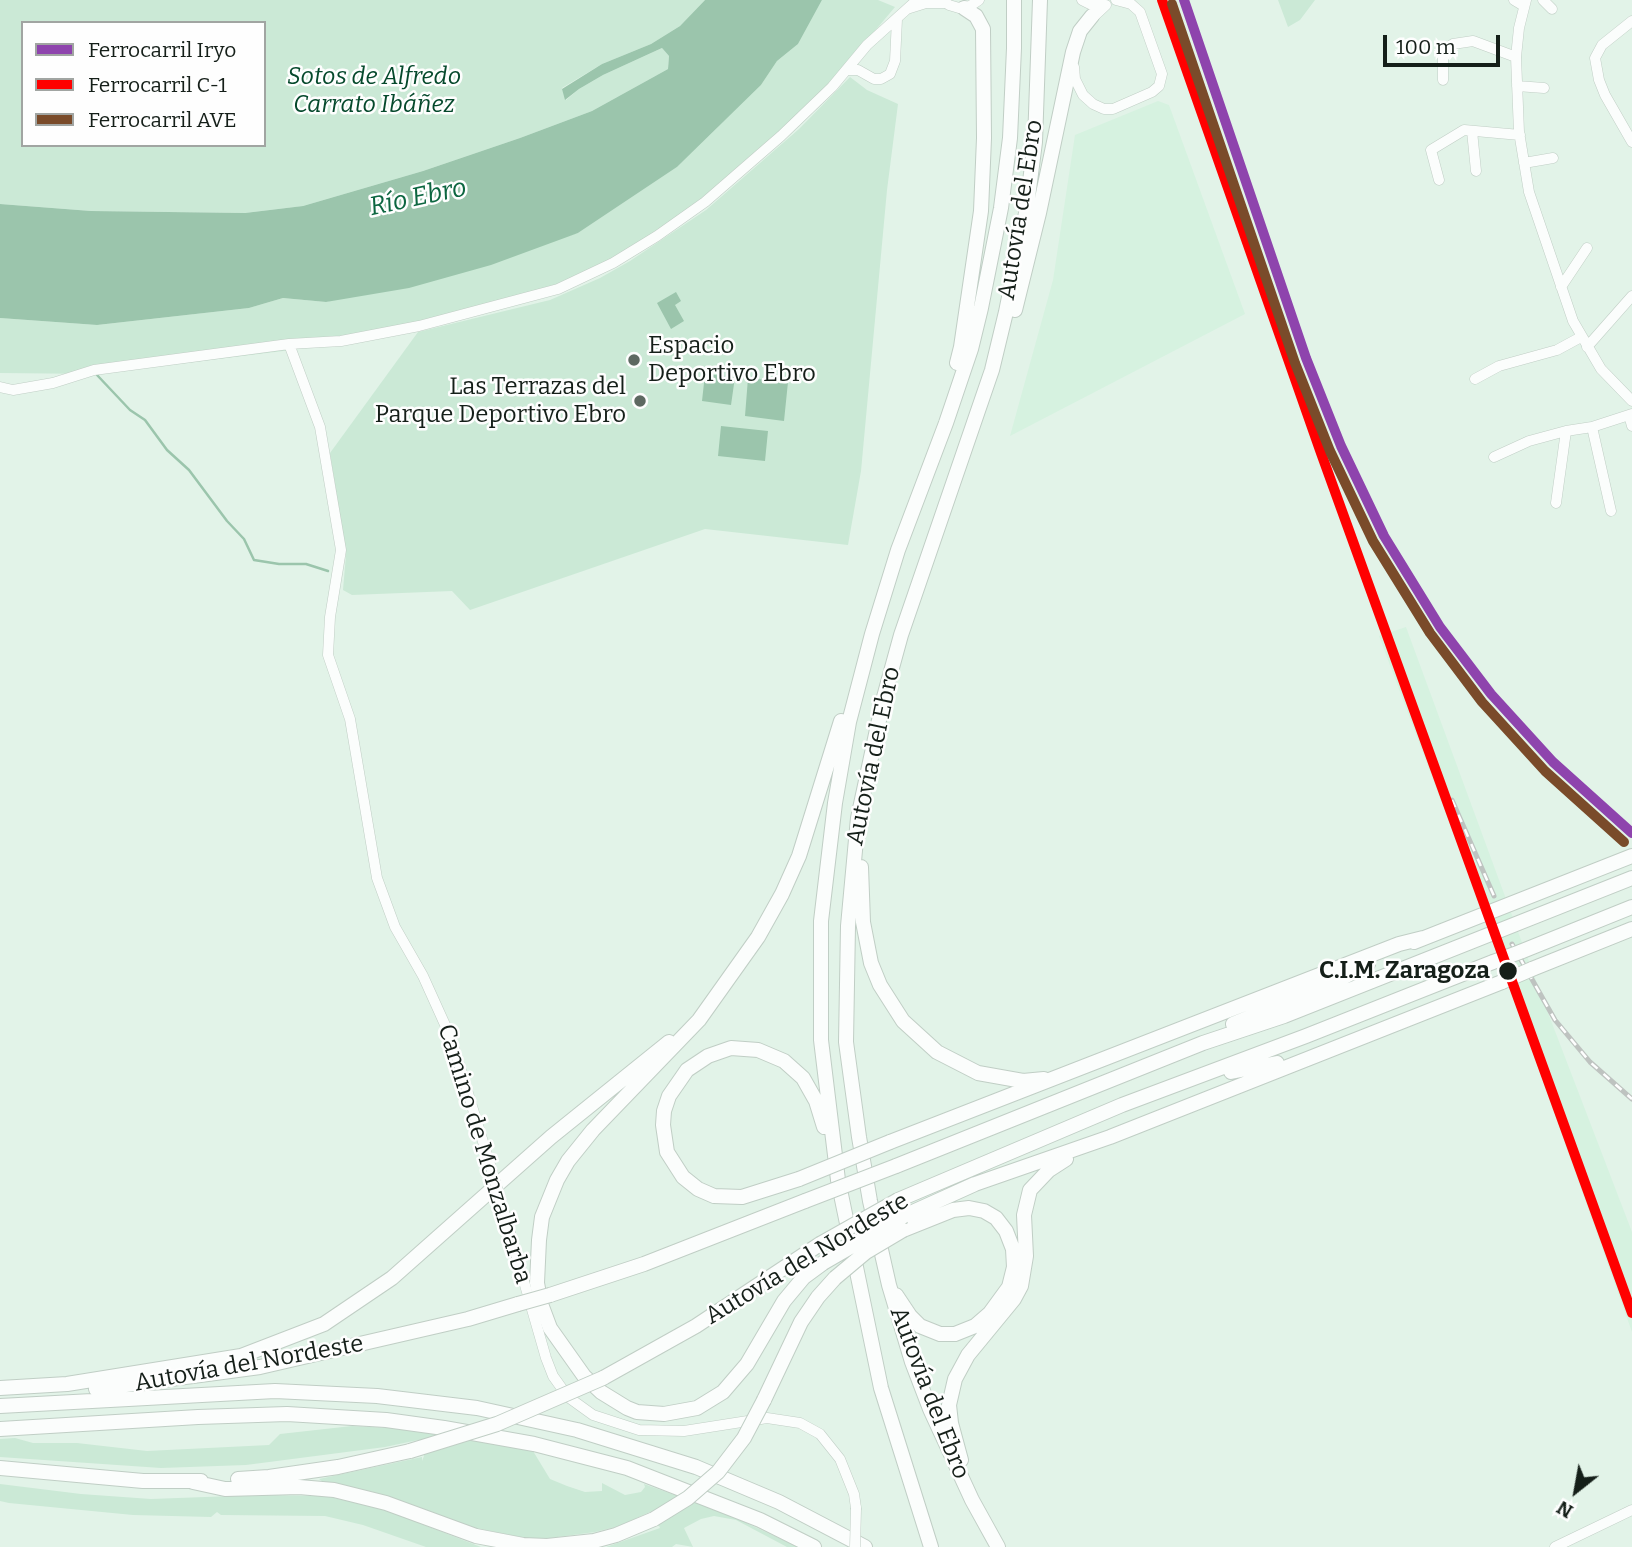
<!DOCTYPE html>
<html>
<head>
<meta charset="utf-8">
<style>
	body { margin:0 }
	#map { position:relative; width:1632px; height:1547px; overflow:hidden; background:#e2f3e8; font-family:Bitter,serif }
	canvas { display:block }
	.legend { position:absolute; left:21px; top:21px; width:245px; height:126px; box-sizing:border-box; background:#fefefe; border:2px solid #a1a5a2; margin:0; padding:9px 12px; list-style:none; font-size:21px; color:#151f19 }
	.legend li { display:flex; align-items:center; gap:14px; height:35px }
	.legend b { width:35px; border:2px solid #a1a5a2 }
	.north { position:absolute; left:1541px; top:1456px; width:70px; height:70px; -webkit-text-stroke:5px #fefefe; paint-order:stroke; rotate:211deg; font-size:19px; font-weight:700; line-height:28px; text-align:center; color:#151f19 }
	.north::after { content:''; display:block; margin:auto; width:24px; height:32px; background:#151f19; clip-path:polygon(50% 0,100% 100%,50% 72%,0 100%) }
	.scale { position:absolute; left:1383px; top:35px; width:117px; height:32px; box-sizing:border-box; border:4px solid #151f19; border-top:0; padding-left:9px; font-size:21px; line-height:24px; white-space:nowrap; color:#151f19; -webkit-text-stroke:5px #fefefe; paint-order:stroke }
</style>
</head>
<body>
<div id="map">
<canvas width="1632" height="1547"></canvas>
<ul class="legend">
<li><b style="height:9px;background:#8e44ad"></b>Ferrocarril Iryo</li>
<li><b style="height:9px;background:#f00"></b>Ferrocarril C-1</li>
<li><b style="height:9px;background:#7a4b2a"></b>Ferrocarril AVE</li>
</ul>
<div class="north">N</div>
<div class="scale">100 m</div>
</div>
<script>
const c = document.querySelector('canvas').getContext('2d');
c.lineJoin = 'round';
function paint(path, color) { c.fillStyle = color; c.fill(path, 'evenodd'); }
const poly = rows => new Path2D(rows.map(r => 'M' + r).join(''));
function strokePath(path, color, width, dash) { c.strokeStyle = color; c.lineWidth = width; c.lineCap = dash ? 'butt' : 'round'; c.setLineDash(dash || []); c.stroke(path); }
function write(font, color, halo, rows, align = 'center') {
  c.font = font + ' Bitter,serif'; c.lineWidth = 5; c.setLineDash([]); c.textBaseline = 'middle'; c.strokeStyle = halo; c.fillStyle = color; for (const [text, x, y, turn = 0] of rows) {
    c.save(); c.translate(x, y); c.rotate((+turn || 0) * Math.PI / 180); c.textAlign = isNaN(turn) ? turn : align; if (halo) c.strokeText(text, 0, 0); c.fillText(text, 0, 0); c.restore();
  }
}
paint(poly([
	[1158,101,1169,105,1245,314,1010,436,1053,280,1075,135],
	[1406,627,1545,1005,1632,1232,1632,1332,1479,902,1379,636]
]), '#d6f2e0');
paint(poly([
	[0,0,705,0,680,26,651,44,602,64,562,88,566,100,579,89,603,75,662,48,669,56,668,69,592,111,520,138,423,171,303,206,245,213,91,211,0,204],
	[23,23,264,23,264,145,23,145],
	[822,0,878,0,895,7,852,58,846,70,781,136,657,236,558,289,364,341,97,374,0,373,0,318,97,325,249,308,283,298,326,302,578,233,677,167,761,85,777,61,798,44],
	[1278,0,1315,0,1300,20,1288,27],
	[850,77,867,90,898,104,887,190,861,471,848,545,705,529,470,610,452,591,352,595,343,590,346,555,330,453,418,332,550,300,600,278,630,261,706,210,799,129],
	[352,1426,408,1429,533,1451,550,1479,567,1486,585,1492,602,1491,602,1483,625,1495,641,1492,645,1487,644,1484,725,1513,798,1547,787,1547,736,1520,714,1516,701,1519,684,1528,693,1547,676,1544,672,1547,606,1547,660,1528,652,1511,619,1526,595,1532,550,1538,525,1538,471,1527,373,1492,323,1482,319,1479,422,1457,422,1461,424,1456,418,1440,385,1447,246,1465,161,1468,0,1457,0,1439,15,1438,33,1443,77,1443,147,1451,269,1445,280,1434],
	[0,1484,81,1494,151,1499,259,1495,325,1496,383,1509,481,1547,426,1547,363,1525,325,1516,221,1515,217,1512,211,1517,133,1515,9,1503,0,1501]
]), '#cbe9d6');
paint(poly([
	[705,0,822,0,798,44,777,61,761,85,677,167,578,233,491,265,409,288,326,302,283,298,249,308,97,325,0,318,0,204,91,211,245,213,303,206,423,171,520,138,592,111,668,69,669,56,662,48,651,53,603,75,579,89,565,100,562,89,602,64,651,44,680,26],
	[676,292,681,301,675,305,684,321,671,329,657,303],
	[705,374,735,377,731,405,702,401],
	[748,378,788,382,784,421,745,416],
	[721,426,768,431,765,461,718,456]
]), '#9bc5ac');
strokePath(poly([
	[97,375,130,410,145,420,167,450,189,470,227,521,244,539,254,560,279,564,306,564,328,571]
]), '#9bc5ac', 2.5);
const minor = poly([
	[942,0,949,5,959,8,970,6,979,0],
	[1082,0,1092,5,1104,5],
	[1514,0,1524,6],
	[1526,0,1519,28,1516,57,1519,132,1529,192,1573,321,1601,369,1632,401],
	[1543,0,1552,9],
	[910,8,926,3,945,3],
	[1090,20,1106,5],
	[1632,21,1602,45,1595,58,1599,80,1605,95,1632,142],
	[1074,67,1075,79,1083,95,1093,104,1104,109,1113,109,1152,92,1159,86,1162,74,1140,12,1131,4,1116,0],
	[846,70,858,70,874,79,881,79,890,74,895,61,897,19],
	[1443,80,1443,51,1453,44,1473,41,1516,57],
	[1517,86,1544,88],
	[1472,131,1476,171],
	[1524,163,1553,158],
	[1439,180,1431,150,1464,130,1520,135],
	[1561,287,1587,248],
	[289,344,320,427,341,550,330,617,328,655,350,719,377,878,395,927,423,976,451,1038,492,1171],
	[1587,347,1632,296],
	[1475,379,1499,366,1557,350,1581,337],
	[0,387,13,390,53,383,94,370,289,344,341,341,419,326,558,289,613,263,657,236,705,202,781,136,832,87,867,45,917,0],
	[1629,415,1632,426],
	[1592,427,1611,511],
	[1494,457,1529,441,1566,431,1592,427,1632,414],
	[1556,503,1566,431],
	[502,1205,546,1358,553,1376,568,1397,593,1415,639,1430,684,1431,767,1418,800,1423,820,1434,840,1459,854,1494,856,1508],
	[1555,1547,1632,1510]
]);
const highway = poly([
	[1015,310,1039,213,1073,52,1080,31,1092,16],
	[957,363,961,347,981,211,984,138,983,29,976,16,964,8],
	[861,867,863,922,871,963,880,985,903,1021,937,1052,978,1073,1023,1081,1044,1079],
	[1414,942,1632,856],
	[1520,952,1632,907],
	[1532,969,1632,929],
	[1233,1024,1335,982,1368,964],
	[1231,1072,1277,1063],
	[890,1142,1399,944,1423,938],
	[896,1166,1203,1043,1284,1016,1632,878],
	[799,1179,742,1197,714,1196,698,1189,683,1177,667,1152,663,1125,664,1111,669,1096,687,1070,708,1056,731,1048,758,1050,784,1061,803,1078,816,1101,824,1127],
	[898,1200,1122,1105,1306,1036,1493,962],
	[904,1216,975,1184,1110,1137,1502,982],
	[823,1263,804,1277,784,1301,747,1364,723,1392,697,1408,664,1414,637,1412,627,1408,601,1392,584,1376,550,1328,541,1304,537,1283,539,1240,542,1217,557,1180,568,1161,593,1130,699,1020,758,937,782,894,799,856,841,721],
	[550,1295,644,1264,805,1201],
	[896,1295,910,1316,920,1326,940,1334,955,1334,975,1326,990,1313,1009,1287,1014,1267,1013,1249,1006,1231,996,1218,984,1211,969,1208,953,1210,903,1230],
	[603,1378,696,1326,820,1244],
	[0,1388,67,1384,241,1356,324,1324,392,1278,551,1137,669,1042],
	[96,1389,260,1367,468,1319,518,1304],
	[764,1400,801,1322,818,1297,835,1278],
	[0,1406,275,1391,377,1396,477,1408,577,1430,696,1467,779,1502,865,1547],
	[0,1429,198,1417,287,1414,386,1420,444,1428,534,1444,627,1468,760,1520,814,1547],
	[961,1460,951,1423,949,1405,955,1379,968,1355,1014,1299,1021,1286,1026,1256,1024,1215,1030,1190,1049,1170,1066,1159],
	[0,1468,143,1481,201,1481],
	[238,1479,269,1477,338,1467,410,1451],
	[193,1482,225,1489,299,1487,334,1490,386,1503,476,1536,523,1545,547,1546,594,1541,616,1535,654,1519],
	[931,1547,881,1388,838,1180,821,1040,821,921,835,803,849,722,872,634,898,550,946,423,971,349,981,308,1001,208,1010,138,1014,48,1014,0],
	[998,1547,972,1500,930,1409,912,1362,889,1285,870,1201,859,1137,846,1042,848,926,858,818,884,697,901,635,992,370,1006,312,1026,213,1035,142,1040,0]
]);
strokePath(minor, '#c0cec5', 11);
strokePath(highway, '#c0cec5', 16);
strokePath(minor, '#fbfdfc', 10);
strokePath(highway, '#fbfdfc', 14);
const rail = poly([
	[1452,800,1494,896],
	[1512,944,1555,1020,1590,1062,1632,1099]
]);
strokePath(rail, '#bec3c0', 5);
strokePath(rail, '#fefefe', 2.5, [8]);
const minorBridge = poly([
	[492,1171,502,1205],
	[855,1547,856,1508]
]);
const highwayBridge = poly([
	[1493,962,1520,952],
	[1502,982,1532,969],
	[799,1179,890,1142],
	[805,1201,896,1166],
	[820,1244,898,1200],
	[823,1263,904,1216],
	[835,1278,866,1252,903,1230],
	[518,1304,550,1295],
	[410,1451,497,1424,603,1378],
	[654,1519,688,1498,718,1472,744,1438,764,1400]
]);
strokePath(minorBridge, '#c0cec5', 11, []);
strokePath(highwayBridge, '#c0cec5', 16, []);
strokePath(minorBridge, '#fbfdfc', 10);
strokePath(highwayBridge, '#fbfdfc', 14);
strokePath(poly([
	[1184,0,1306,358,1341,446,1384,536,1440,627,1491,694,1553,762,1632,833]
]), '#8e44ad', 10);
strokePath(poly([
	[1162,0,1321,453,1632,1313]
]), '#f00', 10);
strokePath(poly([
	[1172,4,1295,363,1330,451,1373,541,1430,633,1482,702,1545,771,1624,842]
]), '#7a4b2a', 10);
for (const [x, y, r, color] of [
	[634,360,7,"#5d6961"],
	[640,401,7,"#5d6961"],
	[1508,971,10,"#151f19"]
]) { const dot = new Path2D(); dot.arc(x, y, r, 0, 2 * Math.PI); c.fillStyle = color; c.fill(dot); strokePath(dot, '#fefefe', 2.5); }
write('italic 24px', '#05492c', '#fefefe', [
	["Sotos de Alfredo",374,77],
	["Carrato Ibáñez",374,105]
]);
write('24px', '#151f19', '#fefefe', [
	["Autovía del Ebro",1021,210,-81],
	["Autovía del Ebro",874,756,-78],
	["Camino de Monzalbarba",484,1154,73],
	["Autovía del Nordeste",807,1259,-31],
	["Autovía del Nordeste",249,1364,-10],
	["Autovía del Ebro",929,1393,69]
]);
write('24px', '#151f19', '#fefefe', [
	["Espacio",648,346],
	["Deportivo Ebro",648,374],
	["Las Terrazas del",626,387,"right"],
	["Parque Deportivo Ebro",626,415,"right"]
], 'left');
write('bold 24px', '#151f19', '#fefefe', [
	["C.I.M. Zaragoza",1490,971]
], 'right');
write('italic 26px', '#0c6640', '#fefefe', [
	["Río Ebro",418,198,-12]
]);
</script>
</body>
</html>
